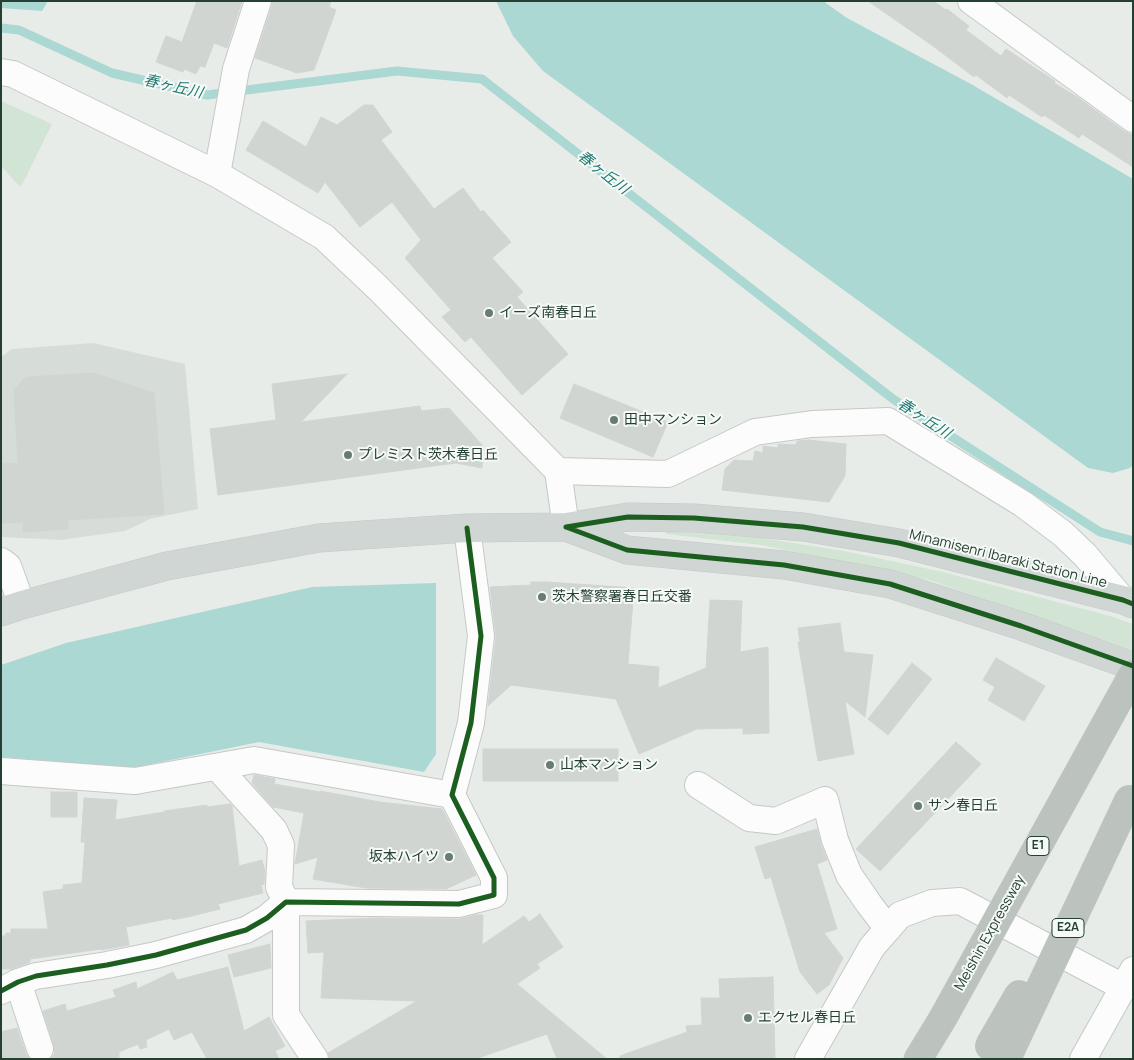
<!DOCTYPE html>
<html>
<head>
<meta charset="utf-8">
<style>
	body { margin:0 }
	#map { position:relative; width:1134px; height:1060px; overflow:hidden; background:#e8ece9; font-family:Manrope,sans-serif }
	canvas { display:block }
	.frame { position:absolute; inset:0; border:2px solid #253f32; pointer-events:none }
</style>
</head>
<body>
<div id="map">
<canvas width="1134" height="1060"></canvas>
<div class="frame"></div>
</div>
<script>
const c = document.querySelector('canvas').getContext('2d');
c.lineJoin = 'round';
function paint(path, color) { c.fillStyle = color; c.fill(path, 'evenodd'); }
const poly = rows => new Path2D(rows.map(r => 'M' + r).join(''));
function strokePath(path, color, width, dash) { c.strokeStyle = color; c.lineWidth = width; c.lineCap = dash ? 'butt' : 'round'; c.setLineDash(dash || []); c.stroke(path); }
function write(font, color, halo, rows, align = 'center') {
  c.font = font + ' Manrope,"Noto Sans JP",sans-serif'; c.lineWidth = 4; c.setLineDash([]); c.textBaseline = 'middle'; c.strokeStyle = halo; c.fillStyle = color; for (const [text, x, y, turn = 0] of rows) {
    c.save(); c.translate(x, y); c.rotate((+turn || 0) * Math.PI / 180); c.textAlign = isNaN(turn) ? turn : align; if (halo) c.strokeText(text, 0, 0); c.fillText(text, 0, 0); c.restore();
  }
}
paint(poly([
	[93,343,185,364,198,509,150,519,125,531,60,540,1,537,1,357,12,349]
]), '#d6ddd8');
paint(poly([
	[1,101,52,124,25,179,20,187,1,166],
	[665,531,761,538,844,551,943,572,1110,616,1133,624,1133,650,929,580,761,545,666,534]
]), '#d2e4d3');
paint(poly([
	[1,1,48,1,42,11,1,8],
	[496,1,823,1,847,18,971,84,1133,179,1133,465,1130,468,1113,473,1088,468,543,71,513,36],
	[436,583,436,754,424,772,259,742,132,768,1,757,1,665,66,643,312,587]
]), '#abd8d3');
strokePath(poly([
	[1,28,19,30,112,73,207,95,397,71,482,79,893,399,1100,532,1133,541]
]), '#abd8d3', 9);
const building = poly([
	[197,1,242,1,227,48,214,43,205,67,200,66,196,74,184,69,183,72,156,62,166,36,182,42,197,1],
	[273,1,331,1,329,7,336,10,314,70,297,73,255,58,272,6,273,1],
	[868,1,933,1,946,10,947,9,969,26,966,30,1001,56,1006,49,1055,81,1054,83,1077,97,1124,131,1133,135,1133,167,1082,134,1079,138,1044,115,1042,117,1009,95,1007,98,976,75,974,77,933,46,868,1],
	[364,105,373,105,392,132,381,140,434,209,463,188,481,212,483,210,511,242,492,258,523,292,517,297,568,354,522,395,471,337,465,342,442,317,451,310,405,258,421,240,392,202,360,227,325,182,318,193,246,150,263,121,306,147,321,117,337,125,364,105],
	[94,373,154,393,164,514,68,520,68,529,23,532,23,522,1,523,1,464,18,463,14,390,26,377,94,373],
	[347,374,301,422,420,406,421,411,449,408,483,446,482,468,456,463,218,495,210,429,276,420,272,384,347,374],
	[574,384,668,422,653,457,560,418,574,384],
	[809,440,846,444,845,476,829,502,722,490,725,469,734,460,753,461,755,451,763,453,763,446,778,448,778,444,796,445,797,441,809,440],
	[531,582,547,582,634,588,628,664,659,667,658,688,706,668,710,600,742,601,740,652,768,647,769,733,743,734,743,728,697,729,639,754,616,699,511,685,488,706,496,637,490,587,531,585,531,582],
	[840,623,844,652,873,655,865,717,845,701,854,754,818,761,798,642,800,642,798,628,840,623],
	[996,658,1045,686,1024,721,988,700,995,687,983,680,996,658],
	[912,663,932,679,888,735,868,719,912,663],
	[956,742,981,764,880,871,856,849,956,742],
	[483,749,618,749,618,781,483,781,483,749],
	[254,775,275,779,274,784,320,792,320,791,380,802,442,809,476,875,446,889,366,888,313,879,318,857,295,864,304,813,273,807,252,783,254,775],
	[51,792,77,792,77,817,51,817,51,792],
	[84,798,117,800,115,820,164,812,164,811,207,805,207,807,230,804,232,806,239,866,262,860,265,871,264,884,261,885,263,893,218,904,220,909,192,916,172,920,172,918,126,927,129,945,101,950,101,949,30,959,30,962,11,969,1,969,1,936,5,936,6,933,11,933,11,929,48,929,43,892,63,889,63,885,82,883,85,842,81,842,84,798],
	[817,829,821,845,827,860,817,864,837,929,824,933,843,958,829,985,817,994,800,972,771,877,765,879,755,847,817,829],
	[540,914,563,947,537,964,540,968,517,984,607,1059,557,1059,547,1034,475,1059,330,1059,328,1053,417,1001,321,998,324,952,308,953,306,921,375,918,459,919,476,915,483,915,482,945,524,916,529,922,540,914],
	[270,944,271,968,234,977,228,955,270,944],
	[228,967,244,1031,269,1017,285,1046,275,1051,279,1059,207,1059,192,1032,174,1040,169,1029,146,1040,147,1047,140,1049,138,1044,119,1052,119,1059,51,1059,55,1053,54,1045,43,1011,65,1004,67,1011,116,997,113,990,136,982,137,989,173,972,177,980,228,967],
	[773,977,775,1059,620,1059,620,1056,687,1032,686,1026,702,1025,701,998,720,998,719,979,773,977],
	[17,1028,26,1054,29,1059,1,1059,1,1032,17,1028]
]);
paint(building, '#d0d5d2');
strokePath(building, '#d0d5d2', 1);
const minor = poly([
	[971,1,1133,119],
	[1,72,13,74,217,174,324,237,378,288,558,471,566,527],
	[217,174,236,69,258,1],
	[558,471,668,474,755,432,812,424,888,421,1023,504,1063,534,1085,555,1123,600],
	[1,561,8,566,22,605],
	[217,767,274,830,281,845,279,887,286,902,286,1015,315,1059],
	[1,771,135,781,254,760,452,795],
	[698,785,749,818,776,821,825,800,835,840,849,875,869,904,888,929],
	[18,982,40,1049],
	[1,991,18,982,36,976,107,965,156,955,246,930,267,918,286,902,459,904,494,895,494,878,452,795,471,723,481,636,467,528],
	[808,1059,872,947,900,915,932,903,960,901,1123,987],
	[1083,1059,1133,970]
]);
const major = poly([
	[568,528,627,550,784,565,890,584,1021,626,1133,666],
	[1,612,22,605,167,566,319,538,467,528,566,527,628,517,694,518,803,527,899,543,1123,600,1133,604]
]);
const highway = poly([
	[918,1059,943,1018]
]);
strokePath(minor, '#c5c9c6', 28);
strokePath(major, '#c3cac6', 29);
strokePath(highway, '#c3cac6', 29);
strokePath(minor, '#fcfcfc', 26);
strokePath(major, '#d0d6d3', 28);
strokePath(highway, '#bcc3bf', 28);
const highwayBridge = poly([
	[943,1018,1133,674],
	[989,1046,1019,994],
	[1008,1056,1129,799]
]);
strokePath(highwayBridge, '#c3cac6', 29, []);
strokePath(highwayBridge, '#bcc3bf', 28);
strokePath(poly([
	[566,527,627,550,784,565,890,584,1021,626,1133,666],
	[566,527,628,517,694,518,803,527,899,543,1123,600,1133,604],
	[1,991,18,982,36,976,107,965,156,955,246,930,267,918,286,902,459,904,494,895,494,878,452,795,471,723,481,636,467,528]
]), '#1b5e20', 5);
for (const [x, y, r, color] of [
	[489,313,5,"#697c72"],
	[614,420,5,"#697c72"],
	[348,455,5,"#697c72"],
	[542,597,5,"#697c72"],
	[550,765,5,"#697c72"],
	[918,806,5,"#697c72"],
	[449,857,5,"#697c72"],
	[748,1018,5,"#697c72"]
]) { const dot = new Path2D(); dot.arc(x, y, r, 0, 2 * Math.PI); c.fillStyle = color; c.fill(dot); strokePath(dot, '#f6faf7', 2); }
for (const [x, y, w] of [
	[1038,846,22],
	[1068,928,32]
]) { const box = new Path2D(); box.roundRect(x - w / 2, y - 9.5, w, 19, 4); c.fillStyle = '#f6faf7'; c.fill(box); strokePath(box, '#253f32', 1); }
write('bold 12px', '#253f32', null, [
	["E1",1038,846],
	["E2A",1068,928]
]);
write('14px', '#253f32', '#f6faf7', [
	["イーズ南春日丘",499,313],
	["田中マンション",624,420],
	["プレミスト茨木春日丘",358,455],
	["茨木警察署春日丘交番",552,597],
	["山本マンション",560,765],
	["サン春日丘",928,806],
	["坂本ハイツ",439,857,"right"],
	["エクセル春日丘",758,1018]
], 'left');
write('14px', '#253f32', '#f6faf7', [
	["Minamisenri Ibaraki Station Line",1008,559,14],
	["Meishin Expressway",990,933,-61]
]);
write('italic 15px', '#217972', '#f6faf7', [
	["春ヶ丘川",173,87,13],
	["春ヶ丘川",603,173,38],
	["春ヶ丘川",924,419,33]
]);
</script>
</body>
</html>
